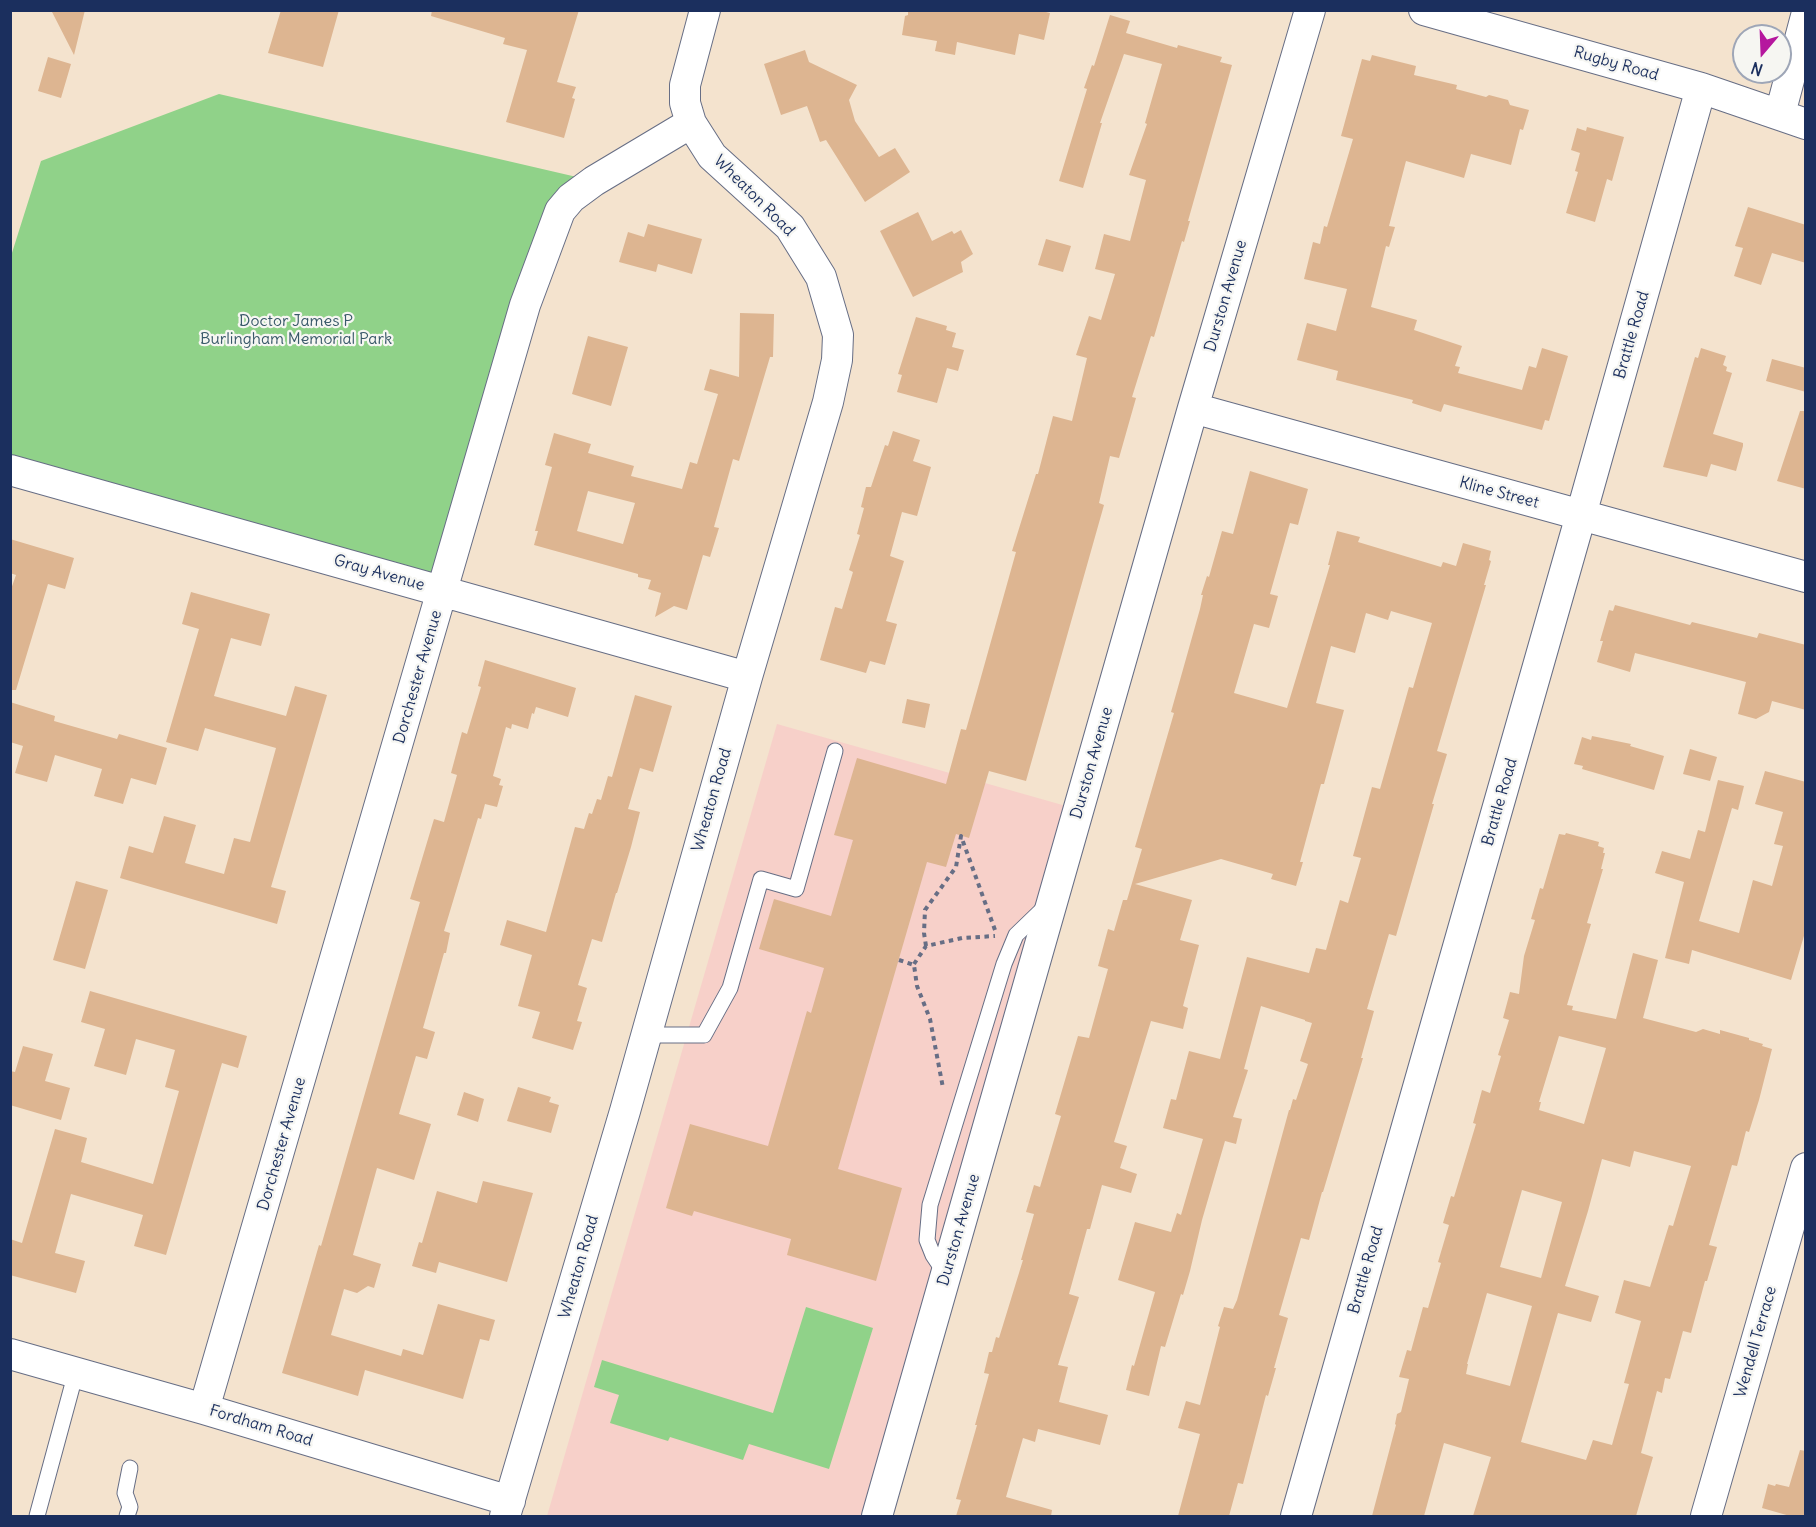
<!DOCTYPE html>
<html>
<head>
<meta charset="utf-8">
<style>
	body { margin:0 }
	#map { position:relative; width:1816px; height:1527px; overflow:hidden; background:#f4e3ce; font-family:Delius,sans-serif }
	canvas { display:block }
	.frame { position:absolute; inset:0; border:12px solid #1b2f5e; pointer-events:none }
	.north { position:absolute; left:1732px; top:24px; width:60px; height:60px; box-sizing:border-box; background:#f6f6f2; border:2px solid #9ea6b7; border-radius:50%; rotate:199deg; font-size:16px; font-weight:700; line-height:24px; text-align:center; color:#1b2f5e }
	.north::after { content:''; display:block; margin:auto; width:21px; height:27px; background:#b5179e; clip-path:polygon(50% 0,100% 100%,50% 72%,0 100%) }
</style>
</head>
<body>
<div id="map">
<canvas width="1816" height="1527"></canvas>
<div class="frame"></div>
<div class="north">N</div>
</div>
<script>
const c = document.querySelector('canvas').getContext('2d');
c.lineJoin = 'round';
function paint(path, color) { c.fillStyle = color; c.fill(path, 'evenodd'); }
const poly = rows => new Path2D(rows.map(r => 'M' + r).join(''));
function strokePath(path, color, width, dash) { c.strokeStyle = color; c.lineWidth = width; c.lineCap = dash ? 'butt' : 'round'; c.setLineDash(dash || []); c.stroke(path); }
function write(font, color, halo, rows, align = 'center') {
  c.font = font + ' Delius,sans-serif'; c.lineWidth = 4.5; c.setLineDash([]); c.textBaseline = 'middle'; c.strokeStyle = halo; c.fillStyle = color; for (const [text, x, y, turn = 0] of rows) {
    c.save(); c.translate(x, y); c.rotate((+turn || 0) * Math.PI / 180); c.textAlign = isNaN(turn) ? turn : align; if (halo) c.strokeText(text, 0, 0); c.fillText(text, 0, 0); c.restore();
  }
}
paint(poly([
	[777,724,1066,806,861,1516,547,1516]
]), '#f7d0c9');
paint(poly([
	[219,94,594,181,571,198,443,591,11,470,11,256,41,161],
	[806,1307,873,1328,829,1469,749,1444,743,1460,670,1437,668,1441,610,1423,619,1395,594,1387,602,1360,773,1413]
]), '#90d289');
paint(poly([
	[51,10,85,10,74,55],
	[281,10,339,10,323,67,268,53],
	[432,10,579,10,557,82,576,87,572,98,575,99,564,138,506,122,527,50,503,44,505,38,431,16],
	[908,10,1038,10,1050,13,1044,40,1019,34,1015,55,957,42,955,55,935,51,937,41,902,35,905,16,908,15],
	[1110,15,1130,21,1126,33,1177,48,1178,45,1222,57,1220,62,1232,65,1188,221,1190,221,1184,242,1182,241,1154,337,1151,336,1132,397,1136,398,1119,458,1110,456,1099,503,1104,505,1026,781,989,771,969,838,956,834,946,867,927,862,838,1169,902,1188,876,1281,787,1255,791,1239,694,1211,692,1216,666,1208,690,1124,768,1146,807,1011,811,1013,824,968,759,949,774,899,831,916,853,840,834,835,857,758,946,784,961,729,966,730,981,677,1016,552,1012,551,1036,474,1038,474,1053,416,1072,421,1087,358,1076,355,1089,316,1101,320,1115,274,1095,269,1104,234,1130,241,1146,180,1129,175,1147,124,1145,123,1162,64,1124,54,1100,123,1102,123,1083,188,1059,181,1087,89,1084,88,1092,65,1094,66],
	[805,50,809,62,857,85,849,100,855,121,879,157,895,148,910,172,865,202,826,140,820,142,807,106,781,115,764,64],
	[1372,55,1416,66,1414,75,1457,85,1456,89,1486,97,1489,95,1508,100,1510,105,1529,110,1523,130,1520,129,1511,165,1471,154,1464,178,1406,161,1389,226,1395,227,1389,247,1386,246,1371,307,1417,320,1414,330,1462,346,1455,366,1460,367,1458,373,1522,390,1529,366,1536,368,1542,348,1568,356,1549,421,1545,420,1542,430,1444,404,1441,412,1412,403,1413,400,1336,380,1338,371,1297,360,1307,323,1336,331,1347,289,1304,279,1313,242,1320,244,1324,226,1327,227,1353,139,1341,136,1362,59,1370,61],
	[48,57,71,64,61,98,38,91],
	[1587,127,1624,137,1612,181,1607,179,1595,222,1566,213,1578,172,1575,171,1580,153,1571,150,1577,128,1586,131],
	[1748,207,1806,225,1806,263,1772,253,1761,285,1734,276,1743,248,1735,246],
	[918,212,932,241,952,231,954,234,961,230,973,254,961,262,963,272,913,297,880,231],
	[648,224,702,239,692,274,658,264,656,272,619,262,628,232,644,237],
	[1046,239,1071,246,1063,272,1038,265],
	[740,313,774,314,773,357,770,357,739,461,733,459,714,527,719,528,710,557,703,555,687,610,674,606,655,617,661,593,648,589,651,580,638,577,638,574,534,545,538,531,535,531,552,467,545,465,554,433,591,444,588,453,634,466,631,476,682,489,690,462,697,464,718,394,704,390,710,369,739,377],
	[588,491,635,503,623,544,577,531],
	[916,317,947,326,946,330,956,333,952,347,964,350,958,371,947,368,937,403,897,392,902,375,898,374],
	[588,336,628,347,611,406,572,394],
	[1701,348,1726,356,1723,365,1727,367,1726,371,1732,373,1713,434,1743,443,1743,446,1736,471,1711,464,1707,477,1663,467,1695,357,1698,358],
	[1772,359,1806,368,1806,392,1766,381],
	[1800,411,1806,411,1806,489,1777,481],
	[893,431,920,440,913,461,931,467,917,516,902,512,890,556,904,561,886,621,897,624,885,665,870,661,866,673,820,660,835,607,842,609,853,572,849,570,860,535,857,534,864,508,861,507,866,487,871,487,885,445,888,446],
	[1250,471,1308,489,1298,525,1290,523,1270,594,1278,596,1269,628,1254,624,1234,693,1287,708,1330,565,1328,565,1337,531,1360,537,1358,542,1441,567,1443,562,1456,566,1463,543,1491,551,1489,560,1491,561,1484,585,1486,585,1437,751,1447,754,1432,804,1434,804,1396,936,1389,934,1367,1009,1374,1011,1361,1058,1363,1058,1323,1192,1322,1192,1309,1240,1301,1238,1279,1315,1288,1318,1274,1368,1276,1368,1268,1396,1266,1395,1243,1484,1238,1483,1229,1516,1178,1516,1200,1434,1178,1428,1186,1401,1200,1405,1220,1327,1218,1326,1224,1307,1233,1309,1237,1300,1289,1110,1290,1110,1293,1099,1296,1100,1308,1064,1300,1061,1312,1023,1305,1021,1305,1020,1261,1006,1244,1069,1248,1070,1233,1117,1242,1119,1236,1144,1225,1141,1202,1220,1190,1271,1183,1295,1181,1294,1165,1347,1161,1346,1149,1396,1126,1390,1132,1365,1134,1366,1155,1292,1118,1280,1135,1222,1171,1232,1177,1213,1181,1215,1203,1139,1163,1128,1171,1099,1176,1100,1189,1051,1220,1059,1247,957,1309,973,1316,948,1326,950,1340,900,1348,903,1361,858,1353,856,1372,787,1380,789,1409,687,1413,688,1432,623,1391,611,1388,620,1366,613,1355,653,1331,646,1316,703,1344,710,1324,784,1321,784,1300,862,1303,862,1296,886,1271,879,1273,874,1221,859,1135,884,1192,900,1180,940,1199,945,1183,1006,1188,1008,1183,1029,1151,1021,1114,1142,1127,1146,1120,1168,1137,1174,1131,1193,1102,1185,1090,1229,1087,1229,1069,1294,1079,1297,1058,1365,1068,1367,1059,1402,1108,1415,1100,1445,1038,1429,1035,1442,1023,1438,1006,1497,1052,1510,1051,1516,956,1516,961,1500,956,1499,977,1425,975,1425,989,1374,984,1373,989,1352,992,1352,996,1337,999,1338,1023,1260,1021,1260,1034,1214,1026,1212,1034,1185,1040,1187,1061,1116,1055,1114,1078,1036,1089,1038,1108,969,1098,966,1108,929,1114,931,1123,900,1127,900,1142,849,1135,847,1174,713,1171,712,1200,609,1203,595,1201,595,1207,576,1209,577,1222,531,1233,534],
	[10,539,74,558,65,589,48,584,16,690,10,690,10,592,16,575,10,573],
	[191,592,270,614,261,646,231,638,214,696,286,716,295,686,327,695,271,887,286,891,277,924,120,878,129,846,153,853,164,816,196,825,185,863,224,874,234,838,250,842,276,748,205,728,198,751,166,742,199,629,182,624],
	[1615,605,1690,625,1692,622,1757,638,1759,633,1806,645,1806,710,1772,701,1769,712,1756,719,1738,714,1746,682,1635,653,1630,672,1597,662,1603,641,1600,641,1609,610,1613,611],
	[485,660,576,688,568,717,536,707,534,714,532,713,528,729,512,724,511,729,506,727,493,776,501,779,499,785,503,786,497,807,485,804,481,819,478,818,444,931,450,933,446,953,444,953,423,1028,435,1032,427,1059,416,1056,399,1114,431,1124,414,1180,377,1168,353,1255,381,1264,374,1288,368,1286,357,1293,344,1289,331,1335,401,1356,403,1349,423,1355,438,1304,495,1320,489,1341,480,1339,463,1399,365,1370,358,1396,282,1373,319,1245,321,1246,420,902,410,899,434,819,444,822,457,775,451,773,462,732,467,734,481,687,478,686],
	[635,695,672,706,653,772,640,768,628,809,640,812,631,847,617,893,616,893,602,942,592,939,578,985,587,988,577,1021,582,1022,573,1050,532,1038,540,1012,518,1006,532,955,500,945,507,920,546,932,575,827,584,829,589,813,592,814,597,799,601,800,608,776,612,777],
	[907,699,930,704,925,728,902,723],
	[10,702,55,716,54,721,117,739,119,734,167,748,156,785,131,778,123,804,94,796,102,769,55,755,47,782,15,773,23,746,10,742],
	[1592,736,1631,744,1630,746,1664,756,1654,790,1582,769,1583,766,1574,764,1582,737,1591,740],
	[1690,749,1717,757,1710,781,1683,774],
	[1765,771,1806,782,1806,929,1791,980,1692,950,1689,964,1665,958,1684,882,1655,873,1662,851,1690,859,1698,830,1705,832,1718,780,1744,786,1738,810,1732,808,1699,921,1739,933,1753,880,1772,886,1783,846,1774,844,1783,812,1755,804],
	[1566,833,1599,842,1598,846,1604,848,1603,853,1605,853,1601,869,1603,869,1587,923,1591,924,1567,1005,1573,1006,1572,1010,1616,1019,1633,953,1658,960,1643,1018,1696,1032,1703,1029,1720,1034,1720,1030,1749,1038,1749,1040,1763,1044,1762,1046,1772,1049,1759,1100,1749,1132,1746,1131,1737,1166,1732,1165,1709,1245,1717,1247,1707,1281,1705,1281,1691,1333,1683,1331,1670,1379,1665,1378,1662,1393,1657,1391,1641,1453,1653,1457,1636,1516,1473,1516,1491,1457,1444,1443,1424,1516,1372,1516,1396,1425,1395,1424,1397,1414,1401,1412,1409,1379,1399,1377,1407,1350,1411,1351,1423,1307,1428,1308,1441,1263,1438,1262,1449,1225,1443,1223,1451,1196,1454,1197,1476,1124,1473,1123,1482,1090,1490,1093,1501,1056,1498,1055,1509,1020,1503,1018,1510,992,1519,994,1524,956,1535,920,1531,919,1540,888,1543,889,1559,834,1565,835],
	[1559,1036,1606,1048,1584,1124,1539,1110,1541,1102,1539,1102],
	[1634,1151,1691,1166,1673,1226,1669,1225,1650,1287,1624,1280,1615,1313,1641,1321,1624,1383,1629,1384,1612,1445,1593,1440,1586,1460,1521,1442,1558,1313,1591,1322,1599,1296,1565,1286,1588,1211,1602,1159,1630,1167],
	[1522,1190,1562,1202,1541,1278,1500,1267],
	[1487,1293,1532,1306,1510,1386,1466,1374,1468,1364,1467,1364],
	[76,881,108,890,85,969,53,960],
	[90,991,247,1036,238,1068,222,1063,166,1255,134,1246,143,1215,71,1194,55,1253,85,1261,76,1293,10,1275,10,1239,22,1243,55,1129,87,1138,81,1162,153,1184,179,1091,165,1087,175,1050,136,1039,126,1075,94,1066,105,1029,81,1022],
	[23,1046,53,1054,45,1081,70,1088,61,1120,10,1105,10,1071,15,1072],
	[518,1087,551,1097,549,1102,559,1105,551,1133,507,1121],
	[464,1092,484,1099,478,1122,457,1115],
	[483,1181,533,1193,507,1282,439,1262,436,1273,412,1266,419,1242,422,1243,437,1191,477,1203],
	[1800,1450,1806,1451,1806,1516,1790,1516,1762,1508,1768,1484,1775,1486,1776,1484,1789,1487]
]), '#ddb591');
const lane = poly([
	[646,1035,704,1035,730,988,761,879,796,889,835,751],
	[945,1273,933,1255,927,1240,930,1205,1004,964,1016,935,1044,908],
	[37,1516,76,1372],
	[127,1516,130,1507,125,1493,130,1468]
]);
const street = poly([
	[1424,10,1701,88,1806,124],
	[1780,114,1806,16],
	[1193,408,1806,577],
	[10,470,747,677],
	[10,1354,204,1409,510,1501],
	[204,1409,525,305,560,211,571,198,594,181,691,123],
	[505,1516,625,1111,747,677,828,402,837,360,838,335,821,277,790,227,712,156,691,123,685,103,685,85,705,10],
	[877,1516,1193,408,1310,10],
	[1296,1516,1581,515,1701,88],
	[1706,1516,1806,1168]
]);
strokePath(lane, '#676e85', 17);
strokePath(street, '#676e85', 32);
strokePath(poly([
	[926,946,924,933,925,910,956,867,961,836,995,930],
	[899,960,914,965,917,986,930,1019,943,1088],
	[914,964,926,946,962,938,995,936]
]), '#676e85', 4, [4.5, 4.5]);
strokePath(lane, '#fff', 15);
strokePath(street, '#fff', 30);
write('16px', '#1b2f5e', '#f6f6f2', [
	["Rugby Road",1616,64,16],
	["Wheaton Road",754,196,45],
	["Durston Avenue",1226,296,-74],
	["Brattle Road",1632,335,-74],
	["Kline Street",1499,493,15],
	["Gray Avenue",379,573,16],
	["Dorchester Avenue",418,677,-74],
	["Durston Avenue",1092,763,-74],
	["Wheaton Road",712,800,-74],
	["Brattle Road",1500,802,-74],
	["Dorchester Avenue",282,1144,-74],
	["Durston Avenue",959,1230,-74],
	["Wheaton Road",579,1267,-74],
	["Brattle Road",1366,1270,-74],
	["Wendell Terrace",1756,1342,-74],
	["Fordham Road",261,1426,17]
]);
write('16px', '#385869', '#f6f6f2', [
	["Doctor James P",296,321],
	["Burlingham Memorial Park",296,339]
]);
</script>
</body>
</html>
